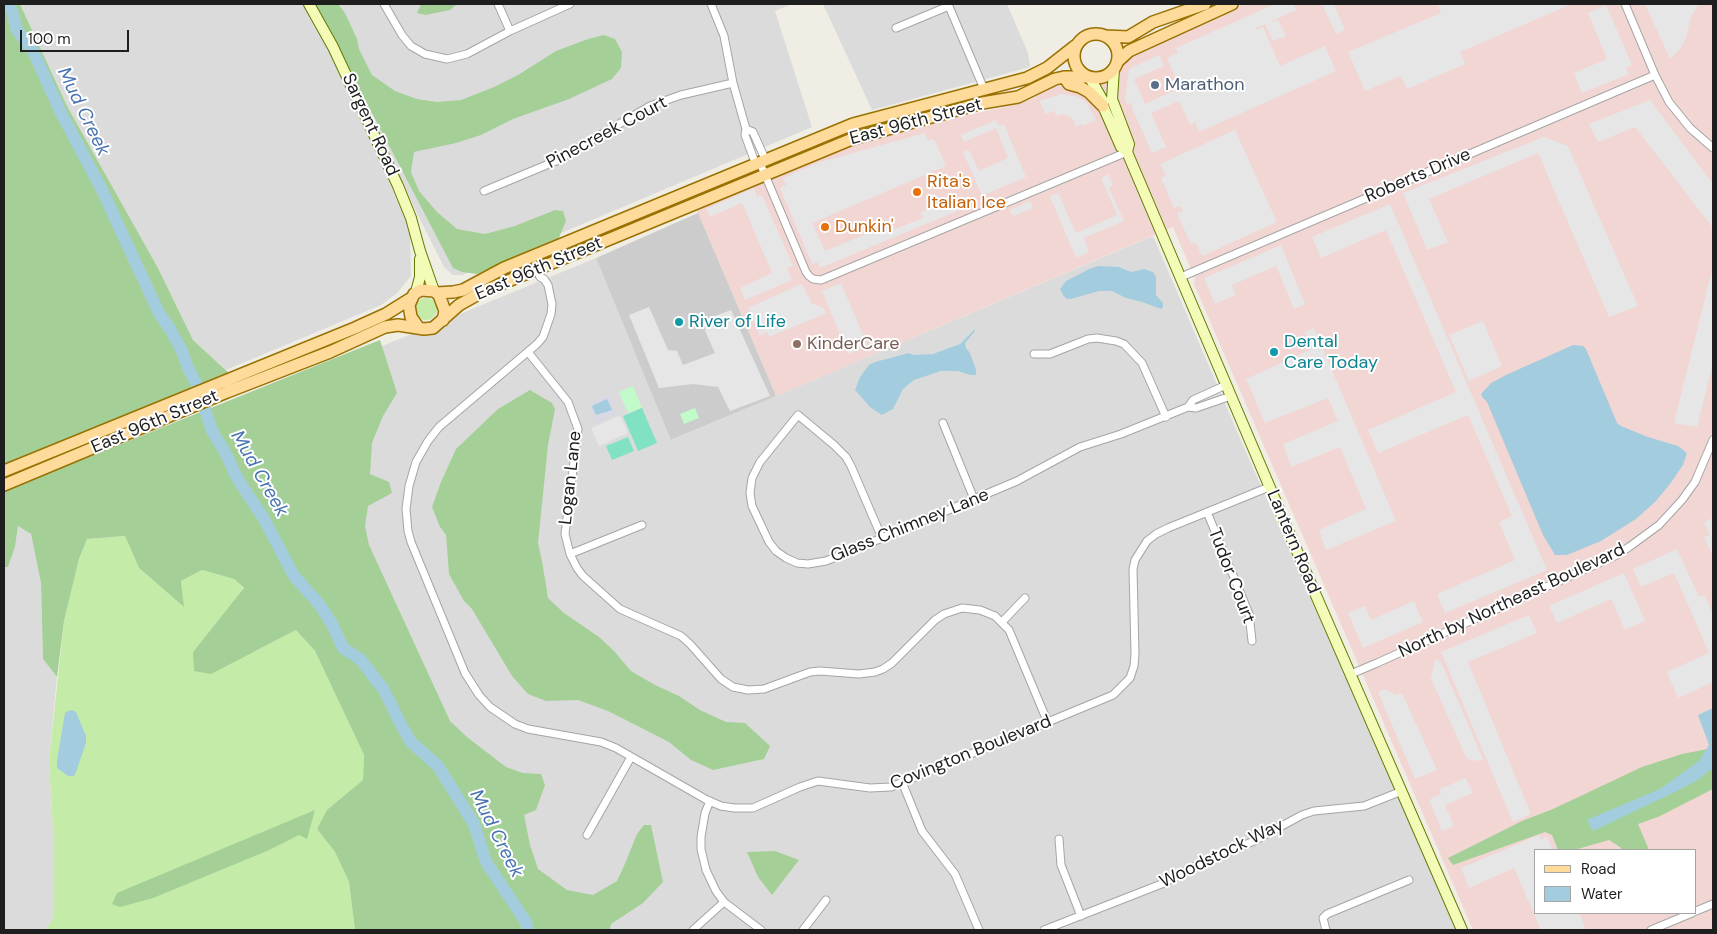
<!DOCTYPE html>
<html>
<head>
<meta charset="utf-8">
<style>
	body { margin:0 }
	#map { position:relative; width:1717px; height:934px; overflow:hidden; background:#f0ede4; font-family:"DM Sans",sans-serif }
	canvas { display:block }
	.frame { position:absolute; inset:0; border:5px solid #1e1e1e; pointer-events:none }
	.legend { position:absolute; left:1534px; top:849px; width:162px; height:65px; box-sizing:border-box; background:#fff; border:1px solid #a5a5a5; margin:0; padding:6px 9px; list-style:none; font-size:15px; color:#1e1e1e }
	.legend li { display:flex; align-items:center; gap:10px; height:25px }
	.legend b { width:25px; border:1px solid #a5a5a5 }
	.scale { position:absolute; left:20px; top:30px; width:109px; height:22px; box-sizing:border-box; border:2px solid #1e1e1e; border-top:0; padding-left:6px; font-size:15px; line-height:18px; white-space:nowrap; color:#1e1e1e; -webkit-text-stroke:4px #fff; paint-order:stroke }
</style>
</head>
<body>
<div id="map">
<canvas width="1717" height="934"></canvas>
<div class="frame"></div>
<ul class="legend">
<li><b style="height:6px;background:#fedb9a"></b>Road</li>
<li><b style="height:14px;background:#a3cdde"></b>Water</li>
</ul>
<div class="scale">100 m</div>
</div>
<script>
const c = document.querySelector('canvas').getContext('2d');
c.lineJoin = 'round';
function paint(path, color) { c.fillStyle = color; c.fill(path, 'evenodd'); }
const poly = rows => new Path2D(rows.map(r => 'M' + r).join(''));
function strokePath(path, color, width, dash) { c.strokeStyle = color; c.lineWidth = width; c.lineCap = dash ? 'butt' : 'round'; c.setLineDash(dash || []); c.stroke(path); }
function write(font, color, halo, rows, align = 'center') {
  c.font = font + ' "DM Sans",sans-serif'; c.lineWidth = 4; c.setLineDash([]); c.textBaseline = 'middle'; c.strokeStyle = halo; c.fillStyle = color; for (const [text, x, y, turn = 0] of rows) {
    c.save(); c.translate(x, y); c.rotate((+turn || 0) * Math.PI / 180); c.textAlign = isNaN(turn) ? turn : align; if (halo) c.strokeText(text, 0, 0); c.fillText(text, 0, 0); c.restore();
  }
}
paint(poly([
	[20,4,304,4,323,38,373,146,407,222,410,236,411,276,397,293,381,305,226,370,193,340,158,268,67,106],
	[312,4,792,4,775,11,812,127,462,275,453,275,444,267],
	[823,4,1007,4,1028,53,1030,67,872,110],
	[1153,236,1242,443,1418,840,1455,930,535,930,285,386,596,258,672,440],
	[18,526,31,534,41,583,43,659,57,677,49,761,53,829,53,919,47,928,41,930,4,930,4,567,8,567,15,547]
]), '#dcdbdb');
paint(poly([
	[1244,4,1713,4,1713,930,1473,930,1194,284,1195,279,1173,227,776,396,695,206,872,135,1015,105,1032,99,1056,86,1103,84,1110,81,1120,71,1130,57,1146,47],
	[1536,850,1696,850,1696,913,1536,913]
]), '#f1d6d3');
paint(poly([
	[698,213,776,396,671,440,596,258]
]), '#ccc');
paint(poly([
	'415 309a11 11 0 1 1 22 0a11 11 0 1 1-22 0Z',
	[125,536,139,568,183,606,181,581,202,570,234,579,244,589,193,652,254,652,296,630,315,651,364,755,363,780,328,810,317,829,335,852,349,882,355,930,41,930,47,928,53,918,53,829,49,761,64,621,79,559,87,539]
]), '#c4eba8');
paint(poly([
	[4,4,20,4,67,106,158,268,193,340,230,374,4,466],
	[315,4,338,4,345,13,357,39,359,49,372,75,395,91,417,99,437,102,461,100,494,87,518,75,556,51,588,39,604,35,615,39,622,52,621,68,612,79,569,99,513,119,481,135,456,143,414,152,411,172,419,191,437,212,457,229,485,234,515,226,555,210,563,211,566,221,558,240,477,274,462,272,453,268],
	[421,4,457,4,450,10,426,15,417,13],
	[380,340,397,393,383,416,372,443,370,474,389,482,392,493,368,506,365,526,369,545,450,721,467,737,506,767,523,773,541,774,545,785,536,810,524,815,530,845,538,869,567,890,593,895,617,881,624,866,637,834,644,825,651,825,663,882,643,903,611,924,610,930,355,930,349,882,335,852,317,829,327,810,363,780,364,755,315,651,296,630,211,674,194,671,193,652,244,588,234,579,202,570,181,581,184,607,139,568,125,536,87,539,79,559,64,621,57,677,43,659,41,583,31,534,18,526,15,547,8,567,4,567,4,491],
	[530,390,552,403,555,409,548,445,538,543,542,561,548,598,564,613,599,637,614,651,631,671,655,685,679,696,700,710,726,722,745,723,770,746,764,759,713,770,691,760,669,742,608,711,578,700,546,701,528,694,512,676,472,609,464,601,449,574,446,535,440,527,432,507,441,482,456,449,498,409],
	[1713,748,1713,789,1658,817,1638,824,1649,850,1622,850,1620,847,1609,840,1574,850,1558,850,1552,835,1545,832,1453,865,1448,858,1522,821,1553,809,1642,767,1682,754],
	[315,810,307,839,299,835,267,851,153,898,120,907,112,904,117,893],
	[775,851,799,860,772,895,758,877,747,852]
]), '#a4d097');
paint(poly([
	[633,386,642,408,628,413,619,392],
	[695,408,699,418,684,424,680,414]
]), '#c0fbc9');
paint(poly([
	[642,408,657,443,638,451,623,416],
	[628,437,634,451,612,460,606,446]
]), '#80e1c3');
paint(poly([
	[1275,4,1293,4,1296,10,1272,21,1273,22,1278,20,1286,36,1273,41,1265,24,1255,28,1256,30,1263,27,1280,66,1325,46,1336,71,1199,132,1195,122,1190,125,1179,101,1151,113,1166,147,1152,153,1131,106,1133,105,1132,103,1127,104,1125,99,1129,69,1159,55,1164,66,1134,79,1145,104,1180,88,1167,58,1178,53,1176,48],
	[1322,4,1334,4,1345,30,1336,34],
	[1438,4,1572,4,1460,52,1465,64,1407,89,1401,76,1365,91,1348,52,1441,13],
	[1645,4,1700,4,1698,5,1691,17,1686,38,1680,49,1670,59],
	[1606,5,1632,65,1626,68,1629,74,1582,93,1574,73,1607,59,1588,13],
	[1061,94,1076,96,1083,100,1088,105,1096,120,1082,126,1081,124,1076,127,1073,119,1068,116,1062,114,1057,116,1054,111,1045,114,1040,101],
	[1650,100,1713,184,1713,228,1635,127,1598,142,1589,124],
	[996,120,998,126,1004,124,1026,177,982,196,963,152,969,150,979,171,1008,158,996,128,964,142,961,135],
	[1235,130,1277,222,1202,256,1196,243,1191,244,1177,214,1183,211,1180,206,1174,208,1161,178,1166,176,1160,164],
	[925,133,928,140,934,139,946,166,812,223,825,251,891,224,895,229,923,218,921,212,957,196,962,209,820,268,818,262,812,264,780,188,786,185,783,178,817,163],
	[1544,137,1568,146,1638,306,1609,317,1538,153,1429,199,1448,242,1427,250,1403,193],
	[1108,174,1113,185,1109,188,1124,221,1084,238,1089,252,1076,258,1050,197,1058,193,1076,233,1117,215,1101,178],
	[754,188,757,197,762,195,793,266,787,268,792,280,745,300,740,288,772,273,742,203,710,217,706,209],
	[1030,201,1033,208,1013,216,1010,210],
	[1390,204,1547,570,1445,613,1437,594,1515,560,1499,522,1512,516,1468,415,1378,453,1368,430,1456,392,1386,230,1321,258,1312,237],
	[1281,245,1305,304,1294,309,1276,266,1232,285,1236,295,1215,304,1204,278],
	[1713,266,1713,364,1697,427,1674,423],
	[841,283,868,346,848,354,822,291],
	[801,284,806,291,807,297,810,297,811,303,822,307,827,313,769,337,767,332,760,336,748,308],
	[649,307,668,350,677,351,683,365,715,353,705,331,707,319,731,310,770,396,730,411,718,387,693,384,659,388,629,315],
	[1483,321,1502,366,1469,381,1449,335],
	[1314,328,1396,521,1326,550,1319,530,1366,509,1340,447,1291,467,1283,444,1338,421,1328,398,1265,423,1246,379,1312,349,1305,332],
	[620,415,628,433,599,446,591,428],
	[1713,518,1713,557,1704,537,1710,535,1704,522],
	[1677,549,1699,597,1705,595,1713,615,1713,682,1678,698,1667,672,1709,653,1674,573,1641,587,1633,569],
	[1624,573,1645,621,1625,630,1611,599,1557,623,1549,606],
	[1414,601,1423,622,1363,648,1348,613,1365,606,1371,620],
	[1529,615,1537,633,1468,662,1531,814,1513,822,1441,652],
	[1435,659,1441,662,1483,759,1477,761,1467,759,1431,679],
	[1385,689,1396,695,1402,693,1437,770,1415,779,1378,692],
	[1466,778,1473,793,1445,805,1454,826,1442,831,1429,800,1441,794,1440,789],
	[1539,835,1541,840,1547,837,1553,850,1536,850,1536,913,1579,913,1586,930,1541,930,1514,868,1469,888,1461,868]
]), '#e6e6e6');
paint(poly([
	[611,395,615,403,612,405,617,414,597,423,589,405]
]), '#d9d8e5');
paint(poly([
	[1099,266,1119,267,1131,272,1144,269,1153,272,1156,277,1156,295,1163,303,1163,307,1161,309,1142,302,1126,298,1112,291,1099,291,1071,299,1067,299,1063,295,1060,289,1066,281,1089,269],
	[975,329,975,331,965,343,966,348,970,353,976,370,976,375,970,375,958,371,941,371,914,380,903,389,893,409,882,415,870,407,855,390,860,377,869,365,875,362,909,353,913,355,933,354,960,344],
	[1573,345,1583,346,1586,349,1617,423,1621,426,1648,437,1678,446,1687,453,1683,465,1670,484,1655,502,1636,519,1601,541,1567,555,1555,555,1543,535,1487,402,1483,398,1481,394,1491,383,1506,375],
	[607,399,612,410,596,415,592,406],
	[1713,708,1713,768,1696,781,1683,788,1593,831,1587,820,1660,789,1699,761,1709,745,1698,715],
	[72,710,76,712,86,736,86,743,76,772,74,776,68,776,57,768,57,760,65,713,68,711]
]), '#a3cdde');
strokePath(poly([
	[7,4,12,11,17,30,33,51,61,113,101,188,159,313,170,329,182,351,188,368,197,385,212,431,226,454,237,478,264,519,294,576,319,604,332,624,343,648,360,659,384,690,400,723,411,742,438,766,474,824,486,862,526,922,528,930]
]), '#a3cdde', 12);
const street = poly([
	[384,4,402,35,411,46,425,54,447,59,467,54,510,31,570,4],
	[498,4,510,31],
	[711,4,724,36,733,83,746,129,745,135,756,165],
	[948,4,984,89],
	[1625,4,1655,75,1669,102,1690,128,1713,148],
	[896,28,949,6],
	[746,129,753,132,766,161],
	[760,163,806,272,809,276,813,279,821,280,1127,152],
	[484,191,556,161,650,106,681,95,733,83],
	[536,269,540,277,544,279,548,285,552,304,551,314,543,337,537,344,439,427,428,441,416,462,409,486,406,509,408,531,411,542,465,673,479,695,490,707,515,724,528,729,601,742,616,748,707,800,721,806,734,808,753,808,800,787,818,781,870,788,891,787,1113,695,1130,678,1134,666,1135,654,1133,569,1135,560,1147,541,1156,534,1168,528,1269,487],
	[1181,277,1655,75],
	[528,352,568,402,578,429,565,534,570,554,577,568,583,576,620,609,681,636,690,644,721,679,733,687,748,690,764,689,810,672,820,671,859,674,875,672,883,669,892,663,935,620,944,614,962,608,980,610,995,616,1009,630,1048,723],
	[1034,354,1050,354,1088,339,1097,338,1116,341,1124,344,1142,363,1166,417],
	[1188,407,1193,400,1226,385],
	[943,423,974,499],
	[1207,512,1249,614,1252,641],
	[882,538,851,466,846,457,834,445,798,415,760,462,752,478,750,493,752,506,769,542,776,551,786,558,797,563,808,564,826,561,882,538,1017,481,1080,447,1121,434,1188,407,1196,408,1231,396],
	[570,554,642,525],
	[1002,622,1025,598],
	[1351,674,1377,663,1617,555,1629,547,1659,525,1682,500,1695,482,1713,440],
	[902,782,922,831,955,874,979,930],
	[710,801,705,813,701,837,701,849,706,870,716,891,724,902,761,930],
	[587,835,631,757],
	[1059,839,1061,865,1081,916],
	[1696,911,1713,904],
	[693,930,724,902],
	[803,930,826,900],
	[1044,930,1164,883,1205,861,1254,841,1302,815,1314,811,1364,806,1402,791],
	[1326,930,1323,918,1327,914,1409,880],
	[1651,930,1692,913]
]);
const secondary = poly([
	[309,4,333,47,398,186,411,218,420,251,434,291],
	[1114,69,1112,99,1129,144,1127,152],
	[1090,78,1103,101,1103,106,1121,147,1127,152,1311,584,1462,930],
	[416,292,420,277,420,259]
]);
const primary = poly([
	'1074 56a22 22 0 1 1 44 0a22 22 0 1 1-44 0Z',
	[1106,36,1128,37,1153,22,1205,4],
	[1117,62,1129,51,1232,4],
	[1064,77,1069,84,1080,87,1089,92,1103,106],
	[437,293,453,292,463,290,504,268,853,124,1027,78,1047,68,1075,46],
	[418,327,411,317,409,305,414,294,421,290,434,291,439,295,445,311,443,320],
	[4,471,355,328,386,314,410,299],
	[4,485,227,392,330,352,385,327,398,325,424,329,433,328,459,305,484,291,852,139,982,103,1018,97,1055,79,1064,77,1087,77]
]);
strokePath(street, '#a5a5a5', 9);
strokePath(secondary, '#637902', 12);
strokePath(primary, '#997100', 14);
strokePath(street, '#fff', 7);
strokePath(secondary, '#f3fbb6', 10);
strokePath(primary, '#fedb9a', 11);
for (const [x, y, r, color] of [
	[1155,85,5,"#5c6f8a"],
	[917,192,5,"#e8710a"],
	[825,227,5,"#e8710a"],
	[679,322,5,"#0f9aa8"],
	[797,344,5,"#8d6e63"],
	[1274,352,5,"#0f9aa8"]
]) { const dot = new Path2D(); dot.arc(x, y, r, 0, 2 * Math.PI); c.fillStyle = color; c.fill(dot); strokePath(dot, '#fff', 2); }
write('18px', '#4e5e75', '#fff', [
	["Marathon",1165,85]
], 'left');
write('18px', '#1e1e1e', '#fff', [
	["East 96th Street",916,122,-15],
	["Sargent Road",370,125,65],
	["Pinecreek Court",607,133,-28],
	["Roberts Drive",1418,176,-23],
	["East 96th Street",539,269,-23],
	["East 96th Street",155,422,-23],
	["Logan Lane",571,478,-84],
	["Glass Chimney Lane",910,526,-22],
	["Lantern Road",1293,542,67],
	["Tudor Court",1231,576,69],
	["North by Northeast Boulevard",1512,601,-25],
	["Covington Boulevard",971,753,-22],
	["Woodstock Way",1222,854,-26]
]);
write('18px', '#c56008', '#fff', [
	["Rita's",927,182],
	["Italian Ice",927,203],
	["Dunkin'",835,227]
], 'left');
write('18px', '#0d838f', '#fff', [
	["River of Life",689,322],
	["Dental",1284,342],
	["Care Today",1284,363]
], 'left');
write('18px', '#785e54', '#fff', [
	["KinderCare",807,344]
], 'left');
write('italic 19px', '#4874b1', '#fff', [
	["Mud Creek",83,112,64],
	["Mud Creek",259,474,60],
	["Mud Creek",496,834,63]
]);
</script>
</body>
</html>
